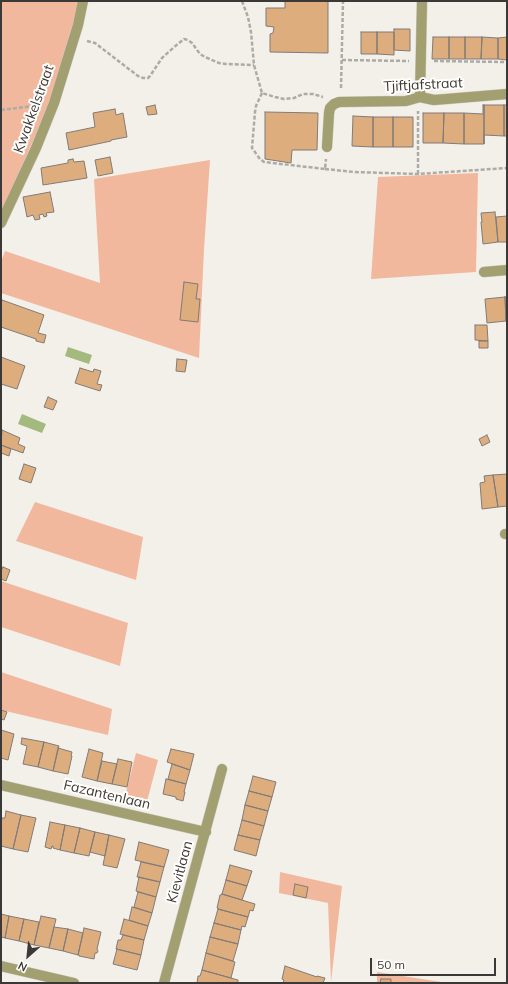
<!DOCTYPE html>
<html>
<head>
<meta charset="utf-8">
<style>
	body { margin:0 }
	#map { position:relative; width:508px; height:984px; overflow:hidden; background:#f3f0ea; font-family:Mulish,sans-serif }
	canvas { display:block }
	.frame { position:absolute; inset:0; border:2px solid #3a3937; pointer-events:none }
	.north { position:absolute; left:8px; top:936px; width:40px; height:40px; -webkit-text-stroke:3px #fffefb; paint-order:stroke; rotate:207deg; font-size:11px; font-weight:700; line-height:16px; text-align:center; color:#3a3937 }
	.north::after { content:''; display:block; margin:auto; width:14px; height:18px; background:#3a3937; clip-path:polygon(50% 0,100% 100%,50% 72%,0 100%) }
	.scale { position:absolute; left:370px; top:958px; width:126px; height:18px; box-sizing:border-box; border:2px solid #3a3937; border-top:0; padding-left:5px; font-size:12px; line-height:14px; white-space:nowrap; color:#3a3937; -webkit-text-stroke:3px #fffefb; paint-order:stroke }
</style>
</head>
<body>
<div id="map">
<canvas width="508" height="984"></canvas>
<div class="frame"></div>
<div class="north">N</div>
<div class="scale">50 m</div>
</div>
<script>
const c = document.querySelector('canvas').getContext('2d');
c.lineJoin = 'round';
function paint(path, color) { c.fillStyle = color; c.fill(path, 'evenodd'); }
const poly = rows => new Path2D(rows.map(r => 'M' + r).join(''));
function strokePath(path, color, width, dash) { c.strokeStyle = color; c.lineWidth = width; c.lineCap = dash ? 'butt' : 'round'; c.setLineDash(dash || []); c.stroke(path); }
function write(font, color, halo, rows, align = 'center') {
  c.font = font + ' Mulish,sans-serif'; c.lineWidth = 4; c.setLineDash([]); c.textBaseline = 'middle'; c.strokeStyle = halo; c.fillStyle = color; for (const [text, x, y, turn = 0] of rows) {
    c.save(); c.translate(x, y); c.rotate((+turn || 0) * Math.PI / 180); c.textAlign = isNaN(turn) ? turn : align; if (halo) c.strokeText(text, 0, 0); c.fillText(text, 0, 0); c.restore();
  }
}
paint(poly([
	[1,1,79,1,69,40,45,115,1,212],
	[210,160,204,249,199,358,1,293,1,262,5,251,100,283,94,179],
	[478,173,476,272,371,279,378,177],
	[35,502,143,537,136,580,16,541],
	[1,581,128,623,120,666,1,627],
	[1,672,112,709,108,735,1,710],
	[136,753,158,760,146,805,124,800],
	[280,872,342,886,331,982,328,903,279,893],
	[377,972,448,983,377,983]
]), '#f2b89e');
paint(poly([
	[68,347,92,355,89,364,65,356],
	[22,414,46,424,42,433,18,424]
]), '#a3b97e');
const building = poly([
	[285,1,328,1,328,53,270,52,270,34,273,33,274,27,266,26,266,8,285,8,285,1],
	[394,29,410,29,410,51,394,50,394,29],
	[361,32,377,32,377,54,361,54,361,32],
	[377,32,394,32,394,55,377,54,377,32],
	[433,37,449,37,449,59,432,59,433,37],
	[449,37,465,37,465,59,449,59,449,37],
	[465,37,482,37,481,59,465,59,465,37],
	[482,37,498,38,498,59,481,59,482,37],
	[507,37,507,60,498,59,498,38,507,37],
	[155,105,157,114,148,115,146,107,155,105],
	[483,105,484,105,484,144,464,144,464,113,483,114,483,105],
	[484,105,504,105,504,136,484,135,484,144,484,105],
	[504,105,507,105,507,136,504,136,504,105],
	[115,109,116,115,123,113,127,137,111,140,111,141,69,150,66,133,95,127,93,113,115,109],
	[265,112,318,113,317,150,292,150,291,163,265,159,265,112],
	[423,113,444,113,443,143,423,143,423,113],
	[444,113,464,113,464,144,443,143,444,113],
	[353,116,373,117,373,147,352,146,353,116],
	[373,117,393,117,393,147,373,147,373,117],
	[393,117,413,117,413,147,393,147,393,117],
	[110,157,113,173,98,176,95,160,110,157],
	[73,159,74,162,84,161,87,178,43,185,41,168,68,163,68,160,73,159],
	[50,192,54,212,46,213,47,216,44,217,43,214,39,215,40,219,35,220,33,215,27,217,23,197,50,192],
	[495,212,498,242,483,244,481,222,482,222,481,213,495,212],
	[507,216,507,242,498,242,496,217,507,216],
	[184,282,198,284,196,299,200,299,198,322,180,320,184,282],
	[505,297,507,297,507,323,506,321,505,297],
	[505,297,506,321,487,323,485,299,505,297],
	[2,300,44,315,38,333,46,335,44,343,36,341,36,339,1,327,1,303,2,300],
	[475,325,487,325,488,341,475,340,475,325],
	[479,341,488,341,488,348,479,348,479,341],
	[1,357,25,366,17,389,1,384,1,357],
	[177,359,187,360,185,372,176,371,177,359],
	[80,368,93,372,94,369,101,371,97,384,102,385,100,391,75,383,80,368],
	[48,397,57,401,53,410,44,407,48,397],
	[2,430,20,438,18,444,25,447,23,453,1,445,2,430],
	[487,435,490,442,482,446,479,439,487,435],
	[1,445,11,449,9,456,1,453,1,445],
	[24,464,36,468,31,483,19,479,24,464],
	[507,474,507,506,498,507,493,475,507,474],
	[493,475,498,507,482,509,480,483,485,482,484,476,493,475],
	[3,567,10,570,6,581,1,579,1,571,3,567],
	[1,710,7,712,4,720,1,719,1,710],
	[1,730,14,734,8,760,1,758,1,730],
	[22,738,44,742,38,767,23,764,27,746,21,744,22,738],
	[44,742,59,746,53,771,38,767,44,742],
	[58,748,72,752,71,756,72,756,68,774,53,771,58,748],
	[89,749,103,753,97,781,82,777,89,749],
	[171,749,194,754,190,770,167,762,171,749],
	[118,759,132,762,127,787,112,784,118,759],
	[102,761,117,764,112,784,97,781,102,761],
	[172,764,190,770,186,784,168,779,172,764],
	[253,776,276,782,272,797,249,791,253,776],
	[166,779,186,784,184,792,185,792,183,801,176,799,176,797,163,794,166,779],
	[249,791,272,797,268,811,245,805,249,791],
	[245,805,268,811,264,826,242,820,245,805],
	[6,811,21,815,13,849,1,846,1,824,2,818,5,818,6,811],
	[21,815,36,818,28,852,13,849,21,815],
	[242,820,264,826,260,840,238,835,242,820],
	[50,822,65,825,60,850,53,848,53,846,52,846,51,849,45,847,50,822],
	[65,825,80,828,74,853,60,850,65,825],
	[80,828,95,832,89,856,74,853,80,828],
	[95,832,109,835,105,856,90,852,95,832],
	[109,835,125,839,117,868,103,865,109,835],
	[238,835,260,840,256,856,234,850,238,835],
	[139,842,169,850,164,867,135,860,139,842],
	[141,862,164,867,160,882,137,877,141,862],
	[230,865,252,871,247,886,226,880,230,865],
	[139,877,160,882,156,897,136,891,139,877],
	[226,880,247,886,242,900,222,894,226,880],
	[295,884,308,887,306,898,293,895,295,884],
	[138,892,156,897,152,913,134,907,138,892],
	[222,894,255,904,253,911,250,910,248,917,218,909,218,908,217,908,220,895,221,895,222,894],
	[132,907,152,913,148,926,129,920,132,907],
	[218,909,248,917,245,927,242,926,241,930,214,923,218,909],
	[1,914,9,916,5,938,1,937,1,914],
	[9,916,24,919,19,941,5,938,9,916],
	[41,916,56,919,49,948,34,945,41,916],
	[24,919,39,922,34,945,19,941,24,919],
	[124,919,148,926,144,940,120,934,124,919],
	[214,923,241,930,238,944,210,937,214,923],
	[54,927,68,929,63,951,49,948,54,927],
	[84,928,101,932,97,949,98,951,97,953,95,953,94,959,79,956,79,955,78,955,84,928],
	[68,929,83,933,78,955,63,951,68,929],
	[123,935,144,940,141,955,116,949,118,940,121,940,123,935],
	[210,937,238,944,233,961,206,953,210,937],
	[117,949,141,955,137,970,113,964,117,949],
	[206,953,235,962,231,978,202,970,206,953],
	[285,966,317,977,317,976,325,978,323,983,283,983,284,980,282,979,285,966],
	[202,970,238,980,238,983,197,983,198,976,200,976,202,970],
	[381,979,391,979,391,983,380,983,381,979]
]);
paint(building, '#ddad7e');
strokePath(building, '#807b77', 1);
const minor = poly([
	[420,97,422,1],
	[327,147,329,113,330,108,334,104,339,102,406,101,420,97,434,100,507,94],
	[1,223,36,148,54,103,78,25,83,1],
	[484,272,507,270],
	[505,534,507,534],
	[1,785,206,832],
	[1,966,74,983],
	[164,983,222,769]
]);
strokePath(minor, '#cecbc6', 11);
strokePath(poly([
	[242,1,248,17,251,32,254,65,262,93,275,97,284,99,294,98,303,94,313,94,323,97],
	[87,41,95,43,138,76,143,78,148,78,150,76,162,58,173,48,184,39,188,40,192,43,200,54,205,57,219,63,226,64,254,65],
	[342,60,409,61],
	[434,61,507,62],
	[341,88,343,1],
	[262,93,256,106,255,112,252,148,260,159,264,162,325,169,326,159],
	[1,110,40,105],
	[325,169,354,172,418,174,507,168],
	[418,174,418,111]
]), '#adaba6', 2.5, [4, 2]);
strokePath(minor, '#a2a071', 10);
write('14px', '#3a3937', '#fffefb', [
	["Tjiftjafstraat",423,85,-3],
	["Kwakkelstraat",34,109,-70],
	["Fazantenlaan",107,795,13],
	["Kievitlaan",180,872,-75]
]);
</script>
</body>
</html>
